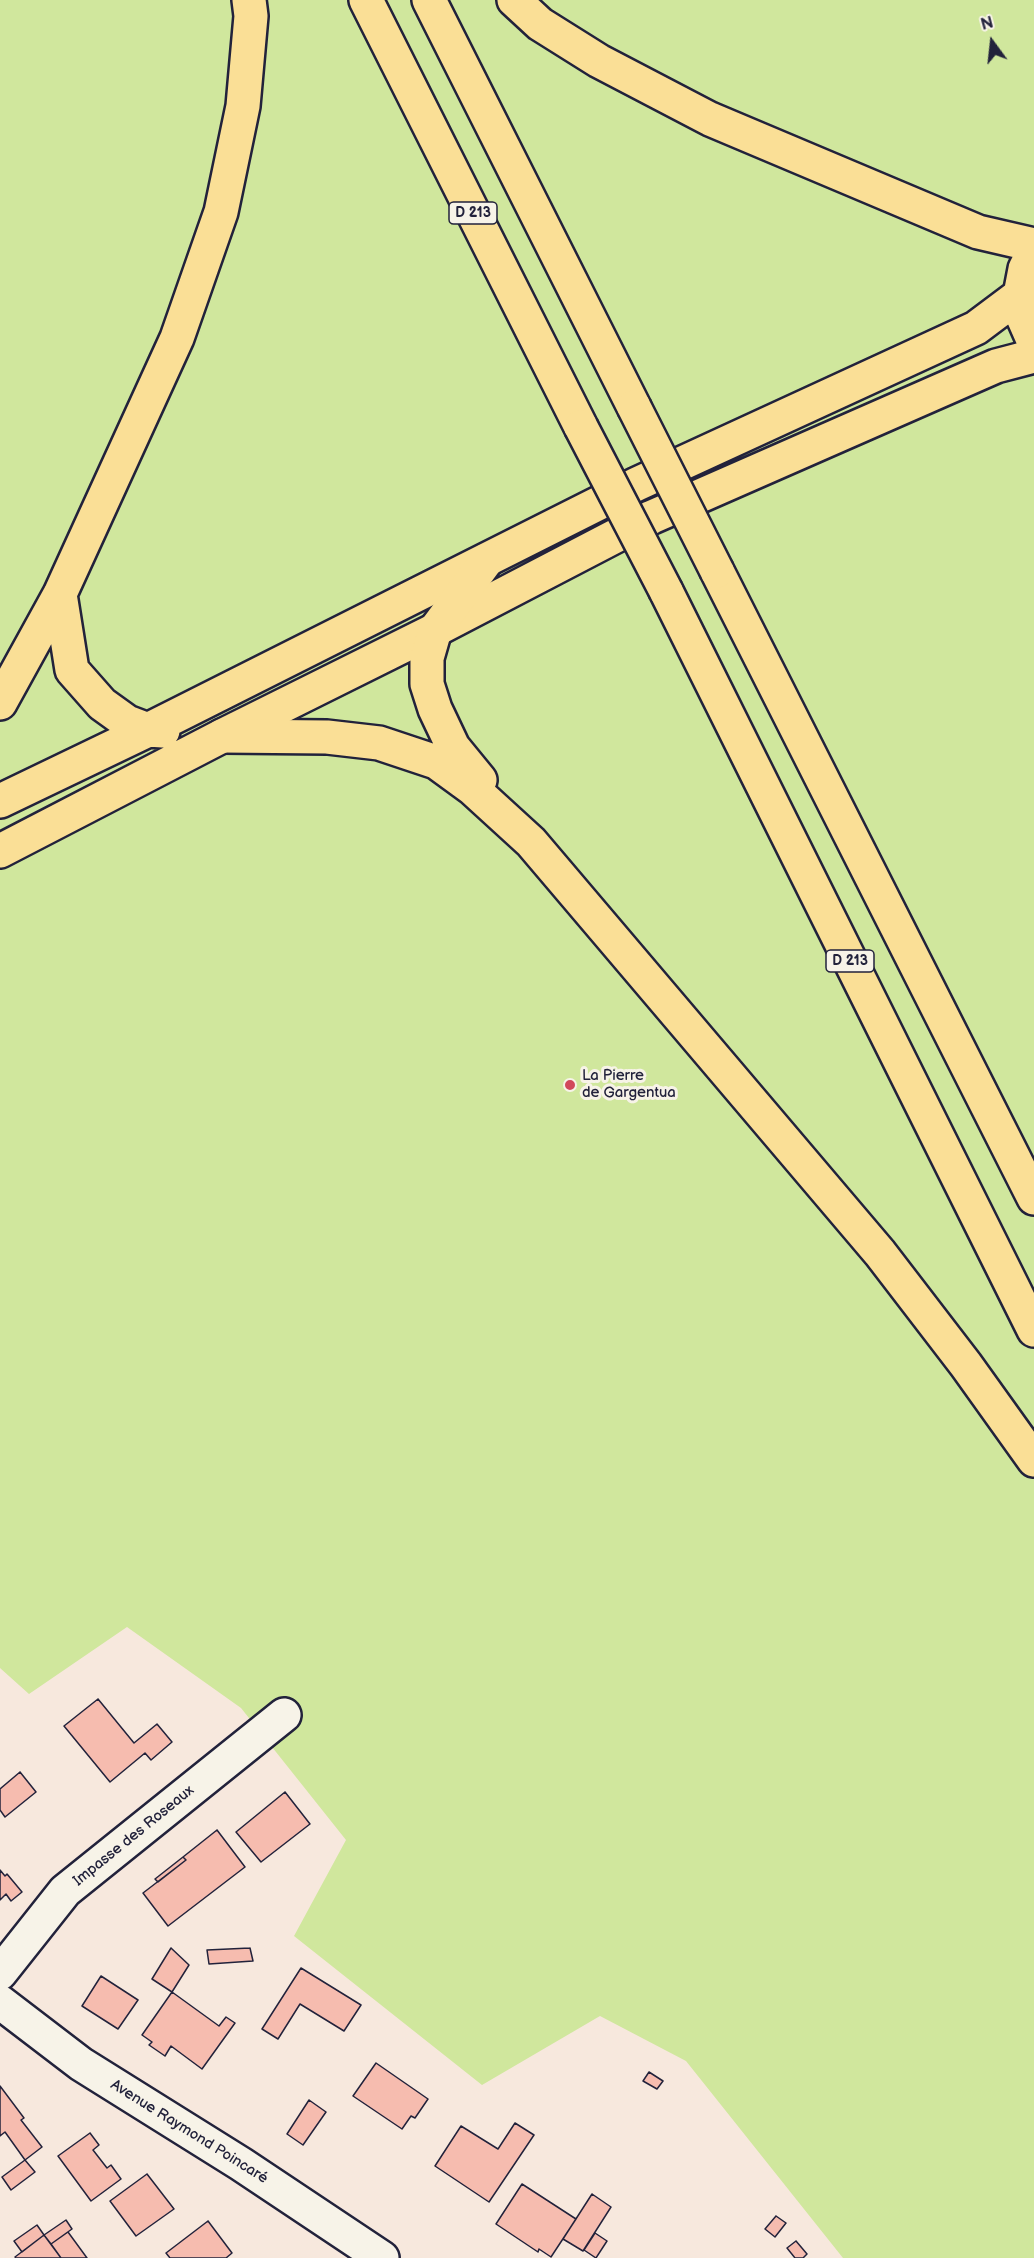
<!DOCTYPE html>
<html>
<head>
<meta charset="utf-8">
<style>
	body { margin:0 }
	#map { position:relative; width:1034px; height:2258px; overflow:hidden; background:#f7e8dd; font-family:"Balsamiq Sans",sans-serif }
	canvas { display:block }
	.north { position:absolute; left:962px; top:12px; width:60px; height:60px; -webkit-text-stroke:4px #f7f3e8; paint-order:stroke; rotate:345deg; font-size:16px; font-weight:700; line-height:24px; text-align:center; color:#22223b }
	.north::after { content:''; display:block; margin:auto; width:21px; height:27px; background:#22223b; clip-path:polygon(50% 0,100% 100%,50% 72%,0 100%) }
</style>
</head>
<body>
<div id="map">
<canvas width="1034" height="2258"></canvas>
<div class="north">N</div>
</div>
<script>
const c = document.querySelector('canvas').getContext('2d');
c.lineJoin = 'round';
function paint(path, color) { c.fillStyle = color; c.fill(path, 'evenodd'); }
const poly = rows => new Path2D(rows.map(r => 'M' + r).join(''));
function strokePath(path, color, width, dash) { c.strokeStyle = color; c.lineWidth = width; c.lineCap = dash ? 'butt' : 'round'; c.setLineDash(dash || []); c.stroke(path); }
function write(font, color, halo, rows, align = 'center') {
  c.font = font + ' "Balsamiq Sans",sans-serif'; c.lineWidth = 6; c.setLineDash([]); c.textBaseline = 'middle'; c.strokeStyle = halo; c.fillStyle = color; for (const [text, x, y, turn = 0] of rows) {
    c.save(); c.translate(x, y); c.rotate((+turn || 0) * Math.PI / 180); c.textAlign = isNaN(turn) ? turn : align; if (halo) c.strokeText(text, 0, 0); c.fillText(text, 0, 0); c.restore();
  }
}
paint(poly([
	[0,0,1034,0,1034,2258,843,2258,686,2061,600,2016,482,2085,294,1936,346,1840,241,1708,127,1627,29,1694,0,1668]
]), '#d0e79d');
const building = poly([
	[98,1699,134,1743,157,1724,172,1742,151,1760,145,1753,110,1782,64,1726,98,1699],
	[20,1772,36,1792,5,1817,0,1810,0,1789,20,1772],
	[285,1792,310,1824,261,1862,236,1832,285,1792],
	[217,1830,245,1867,168,1926,143,1893,186,1860,183,1857,217,1830],
	[183,1857,186,1860,158,1882,155,1879,183,1857],
	[0,1870,5,1876,7,1874,22,1892,11,1901,6,1894,0,1900,0,1870],
	[171,1948,189,1965,172,1992,152,1979,171,1948],
	[250,1948,253,1961,209,1964,207,1950,250,1948],
	[301,1968,361,2005,344,2031,300,2004,278,2039,262,2029,301,1968],
	[101,1976,138,2000,118,2029,82,2006,101,1976],
	[172,1992,219,2026,226,2017,235,2023,202,2069,171,2046,165,2056,149,2045,152,2042,142,2035,172,1992],
	[376,2063,428,2099,415,2118,411,2116,402,2129,353,2096,376,2063],
	[649,2072,663,2081,657,2089,643,2081,649,2072],
	[0,2086,24,2118,21,2120,42,2147,25,2160,5,2132,0,2136,0,2086],
	[309,2100,326,2112,303,2145,287,2134,309,2100],
	[515,2123,534,2135,489,2202,435,2166,461,2126,498,2149,515,2123],
	[90,2133,99,2145,93,2150,107,2168,111,2165,121,2179,91,2201,58,2156,90,2133],
	[25,2160,35,2172,11,2190,2,2177,25,2160],
	[147,2174,174,2209,136,2236,110,2201,147,2174],
	[522,2184,576,2219,551,2257,539,2249,538,2252,496,2224,522,2184],
	[592,2194,611,2207,583,2251,563,2239,592,2194],
	[776,2216,786,2223,775,2237,765,2229,776,2216],
	[66,2220,72,2229,51,2244,44,2235,66,2220],
	[208,2221,232,2253,226,2258,170,2258,166,2253,208,2221],
	[37,2225,44,2235,22,2252,14,2241,37,2225],
	[68,2232,87,2258,61,2258,51,2244,68,2232],
	[595,2233,607,2241,596,2258,584,2250,595,2233],
	[44,2235,61,2258,16,2258,15,2257,44,2235],
	[796,2241,807,2254,803,2258,795,2258,787,2248,796,2241]
]);
paint(building, '#f6bcaf');
strokePath(building, '#22223b', 1.5);
const minor = poly([
	[0,1973,65,1891,284,1715],
	[0,2002,81,2064,241,2164,382,2258]
]);
const major = poly([
	[514,0,540,24,599,61,710,119,978,232,1034,245],
	[1034,251,1025,269,1020,295,1023,317,1034,342],
	[60,594,72,670,102,704,127,722,148,730,163,731],
	[0,703,60,594,177,338,221,212,243,106,251,16,249,0],
	[0,801,148,730,637,484,976,328,1020,295],
	[0,851,222,736,435,630,652,517,996,366,1034,356]
]);
const highway = poly([
	[366,0,581,427],
	[429,0,634,407],
	[717,571,1034,1198],
	[666,591,1034,1330],
	[222,736,327,737,379,743,436,762,473,789,531,842,880,1253,966,1365,1034,1460],
	[480,780,453,747,435,709,427,684,427,658,435,630,487,560]
]);
strokePath(minor, '#22223b', 38);
strokePath(major, '#22223b', 38);
strokePath(highway, '#22223b', 38);
strokePath(minor, '#f7f3e8', 33);
strokePath(major, '#fadf96', 33);
strokePath(highway, '#fadf96', 33);
const highwayBridge = poly([
	[634,407,717,571],
	[581,427,666,591]
]);
strokePath(highwayBridge, '#22223b', 38, []);
strokePath(highwayBridge, '#fadf96', 33);
for (const [x, y, r, color] of [
	[570,1085,6,"#d1495b"]
]) { const dot = new Path2D(); dot.arc(x, y, r, 0, 2 * Math.PI); c.fillStyle = color; c.fill(dot); strokePath(dot, '#f7f3e8', 2); }
for (const [x, y, w] of [
	[473,213,48],
	[850,961,48]
]) { const box = new Path2D(); box.roundRect(x - w / 2, y - 11, w, 22, 4.5); c.fillStyle = '#f7f3e8'; c.fill(box); strokePath(box, '#22223b', 1.5); }
write('bold 14px', '#22223b', null, [
	["D 213",473,213],
	["D 213",850,961]
]);
write('15px', '#22223b', '#f7f3e8', [
	["La Pierre",582,1076],
	["de Gargentua",582,1093]
], 'left');
write('15px', '#22223b', '#f7f3e8', [
	["Impasse des Roseaux",134,1836,-39],
	["Avenue Raymond Poincaré",189,2132,32]
]);
</script>
</body>
</html>
